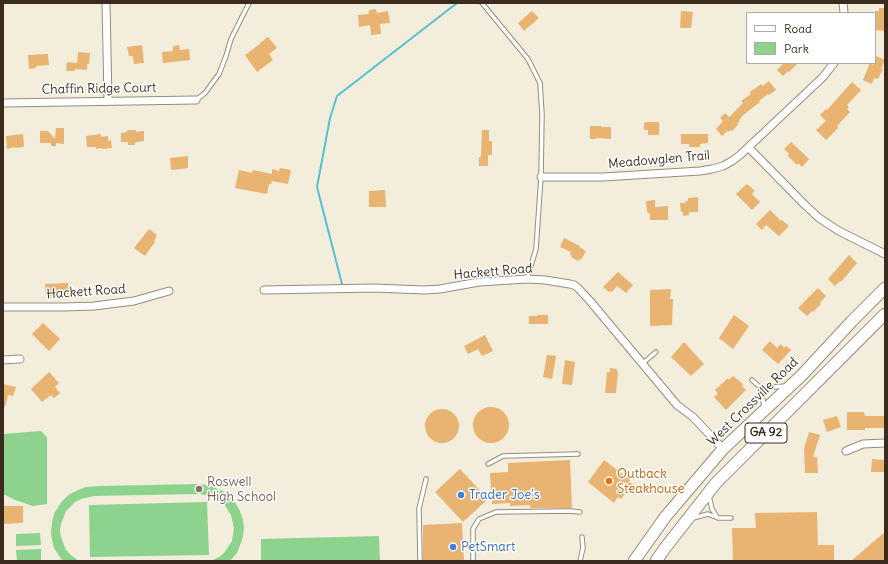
<!DOCTYPE html>
<html>
<head>
<meta charset="utf-8">
<style>
	body { margin:0 }
	#map { position:relative; width:888px; height:564px; overflow:hidden; background:#f3eedb; font-family:Delius,sans-serif }
	canvas { display:block }
	.frame { position:absolute; inset:0; border:4px solid #3b2a1e; pointer-events:none }
	.legend { position:absolute; left:746px; top:12px; width:130px; height:52px; box-sizing:border-box; background:#fff; border:1px solid #b1aaa5; margin:0; padding:5px 7px; list-style:none; font-size:12px; color:#3b2a1e }
	.legend li { display:flex; align-items:center; gap:8px; height:20px }
	.legend b { width:20px; border:1px solid #b1aaa5 }
</style>
</head>
<body>
<div id="map">
<canvas width="888" height="564"></canvas>
<div class="frame"></div>
<ul class="legend">
<li><b style="height:5px;background:#fff"></b>Road</li>
<li><b style="height:11px;background:#8dd38d"></b>Park</li>
</ul>
</div>
<script>
const c = document.querySelector('canvas').getContext('2d');
c.lineJoin = 'round';
function paint(path, color) { c.fillStyle = color; c.fill(path, 'evenodd'); }
const poly = rows => new Path2D(rows.map(r => 'M' + r).join(''));
function strokePath(path, color, width, dash) { c.strokeStyle = color; c.lineWidth = width; c.lineCap = dash ? 'butt' : 'round'; c.setLineDash(dash || []); c.stroke(path); }
function write(font, color, halo, rows, align = 'center') {
  c.font = font + ' Delius,sans-serif'; c.lineWidth = 3; c.setLineDash([]); c.textBaseline = 'middle'; c.strokeStyle = halo; c.fillStyle = color; for (const [text, x, y, turn = 0] of rows) {
    c.save(); c.translate(x, y); c.rotate((+turn || 0) * Math.PI / 180); c.textAlign = isNaN(turn) ? turn : align; if (halo) c.strokeText(text, 0, 0); c.fillText(text, 0, 0); c.restore();
  }
}
paint(poly([
	[41,431,47,437,47,504,33,506,15,500,3,494,3,434],
	[199,484,208,485,216,488,224,492,230,497,236,504,240,511,243,520,244,528,243,537,237,553,230,561,211,561,219,557,224,553,232,541,234,528,231,515,224,504,218,499,212,496,199,494,94,496,81,499,75,502,66,511,61,524,60,531,61,537,66,550,71,555,79,561,63,561,59,556,54,548,52,540,51,531,52,523,54,514,58,507,63,500,70,494,78,490,86,487,98,486],
	[207,502,209,555,90,557,89,505],
	[40,533,41,545,16,546,16,534],
	[379,536,380,561,261,561,261,539],
	[41,549,41,560,17,561,16,550]
]), '#8dd38d');
strokePath(poly([
	[342,284,317,187,330,118,337,96,457,3]
]), '#56c0d2', 2);
paint(poly([
	[879,8,885,8,885,31,875,30,875,11,879,11],
	[376,9,377,13,388,11,390,23,380,24,381,34,371,35,370,25,359,27,358,15,369,14,369,10],
	[532,11,539,18,524,31,518,23],
	[681,11,693,12,691,28,680,28],
	[268,37,277,48,269,54,273,60,257,72,245,55,260,44,260,43],
	[142,45,144,63,134,64,133,56,129,56,127,47],
	[179,45,180,50,189,49,190,60,163,63,162,52,173,51,173,46],
	[78,52,90,53,89,64,87,64,87,70,75,69,74,71,66,71,67,62,77,63],
	[48,54,49,65,36,66,36,68,29,69,28,55],
	[876,56,885,60,881,69,883,69,878,79,874,78,872,84,863,80,870,63,873,65,873,63,875,63,875,59],
	[784,63,798,63,789,72,788,71,783,76,777,70],
	[769,81,776,90,769,95,768,94,759,101,760,102,742,116,742,117,739,120,740,121,737,124,738,125,732,131,731,130,728,132,727,131,722,136,716,129,723,121,720,118,725,113,729,117,743,103,741,101,751,94,750,92,761,84,763,86],
	[852,82,861,90,847,105,849,107,847,109,850,112,837,126,838,128,826,140,816,130,826,121,820,115,826,109,827,110],
	[647,122,659,122,659,135,648,135,648,130,644,130,644,123],
	[590,126,601,126,601,127,611,127,611,139,596,138,596,139,590,139],
	[56,128,64,128,64,144,56,143,56,146,51,146,51,143,40,143,40,131,48,131,55,139],
	[127,130,136,130,136,132,144,131,144,141,135,142,135,145,128,145,128,142,121,142,121,133,127,132],
	[482,130,489,130,489,141,492,141,492,155,488,155,488,166,479,166,479,157,481,157],
	[23,134,24,147,15,148,15,147,7,149,6,136],
	[101,134,101,137,108,136,108,141,111,140,112,148,102,149,101,148,96,149,96,147,87,147,86,136],
	[681,134,708,134,708,143,700,144,700,147,689,147,689,144,681,144],
	[791,142,809,159,802,167,798,163,797,165,788,156,789,154,784,149],
	[188,156,188,168,171,170,170,158],
	[280,168,291,170,288,184,272,181,271,184,269,184,267,194,235,188,239,170,252,173,253,170,272,174,272,169,279,171],
	[747,184,755,191,752,194,760,202,752,210,736,194],
	[385,190,386,207,369,207,369,191],
	[698,197,698,212,689,212,689,215,683,216,683,212,681,212,680,203,686,203,685,201,688,201,688,198],
	[655,200,655,207,668,206,668,220,650,220,650,214,647,212,646,201],
	[770,210,781,221,782,220,789,226,779,236,766,225,762,230,756,224],
	[149,229,157,235,154,241,155,242,145,256,134,248],
	[564,238,580,246,579,247,584,249,583,250,586,251,581,260,579,259,578,261,571,257,572,256,570,254,571,252,560,247],
	[849,255,857,263,841,282,840,281,835,286,828,279],
	[618,272,633,285,626,293,617,286,612,292,611,291,609,292,603,287],
	[68,283,69,296,46,297,45,284],
	[818,288,826,296,820,303,821,304,813,312,812,311,807,316,798,308],
	[671,289,670,299,673,299,672,325,650,326,650,290],
	[537,315,548,315,548,324,529,324,529,316,537,316],
	[734,315,749,326,733,349,719,338],
	[43,323,60,339,49,351,32,334],
	[485,335,493,351,482,356,478,349,468,354,464,346],
	[770,341,777,348,781,344,784,348,786,346,791,350,778,364,762,350],
	[684,342,704,364,691,376,671,357],
	[547,355,556,356,552,379,543,377],
	[565,360,575,362,572,385,562,384],
	[610,368,617,369,617,372,618,372,616,393,605,393,607,372,610,372],
	[49,372,59,383,55,387,60,393,54,398,51,395,42,402,31,389],
	[733,376,743,384,742,386,746,390,726,410,714,397,718,394,715,390,728,378,729,380],
	[3,384,16,387,13,396,8,395,5,407,3,406],
	'473 425a18 18 0 1 1 36 0a18 18 0 1 1-36 0Z',
	'425 426a17 17 0 1 1 34 0a17 17 0 1 1-34 0Z',
	[847,412,864,412,865,416,884,416,884,428,865,428,865,430,847,430],
	[837,416,841,427,827,432,823,420],
	[809,432,820,435,813,457,817,457,818,473,805,473,804,449],
	[872,459,885,460,885,472,871,472],
	[570,460,572,508,530,508,530,505,510,506,510,503,492,504,490,473,508,472,508,463],
	[604,460,631,480,628,482,633,484,621,499,618,497,614,503,588,482],
	[460,469,488,499,463,522,435,492],
	[3,506,23,506,23,523,3,524],
	[817,512,818,545,834,545,834,561,733,561,732,528,756,528,755,513],
	[462,523,464,561,423,561,423,525],
	[885,532,885,561,851,561]
]), '#e9b372');
const lane = poly([
	[482,3,528,59,540,83,542,114,541,177,536,249,527,279],
	[196,100,205,93,219,74,226,56,231,39,249,3],
	[643,363,656,352],
	[752,380,761,388,764,407],
	[761,388,786,386],
	[488,464,503,456,578,454],
	[709,496,712,509,717,517],
	[693,518,708,514,718,518,731,518],
	[420,561,419,509,426,479],
	[473,561,473,529,479,519,496,512,570,511,580,512],
	[580,561,583,548,582,537]
]);
const street = poly([
	[106,3,108,101],
	[843,3,844,13],
	[3,103,196,100],
	[749,148,805,205,819,218,839,231,885,254],
	[541,177,603,177,700,171,712,169,723,166,732,161,740,155,823,77,834,63],
	[264,290,374,288,424,290,440,289,479,282,527,279,545,280,570,284,574,285,578,288,590,301,677,405,693,417,723,449],
	[3,307,64,307,94,306,134,301,169,291],
	[3,360,20,359],
	[846,451,863,444,885,443]
]);
const primary = poly([
	[634,561,666,516,723,449,802,375,852,321,885,288],
	[656,561,665,548,716,483,885,314]
]);
strokePath(lane, '#978c7c', 5.5);
strokePath(street, '#978c7c', 9);
strokePath(primary, '#978c7c', 13);
strokePath(lane, '#fff', 3.5);
strokePath(street, '#fff', 7);
strokePath(primary, '#fff', 11);
for (const [x, y, r, color] of [
	[609,481,4,"#e8710a"],
	[199,489,4,"#8d6e63"],
	[461,495,4,"#3f7fe0"],
	[453,547,4,"#3f7fe0"]
]) { const dot = new Path2D(); dot.arc(x, y, r, 0, 2 * Math.PI); c.fillStyle = color; c.fill(dot); strokePath(dot, '#fff', 1.5); }
for (const [x, y, w] of [
	[766,433,42]
]) { const box = new Path2D(); box.roundRect(x - w / 2, y - 10, w, 20, 3); c.fillStyle = '#fff'; c.fill(box); strokePath(box, '#3b2a1e', 1); }
write('bold 12px', '#3b2a1e', null, [
	["GA 92",766,433]
]);
write('13px', '#3b2a1e', '#fff', [
	["Chaffin Ridge Court",99,89,-1],
	["Meadowglen Trail",659,160,-5],
	["Hackett Road",493,272,-5],
	["Hackett Road",86,292,-4],
	["West Crossville Road",753,402,-44]
]);
write('13px', '#c56008', '#fff', [
	["Outback",617,474],
	["Steakhouse",617,489]
], 'left');
write('13px', '#785e54', '#fff', [
	["Roswell",207,482],
	["High School",207,497]
], 'left');
write('13px', '#366cbe', '#fff', [
	["Trader Joe's",469,495],
	["PetSmart",461,547]
], 'left');
</script>
</body>
</html>
